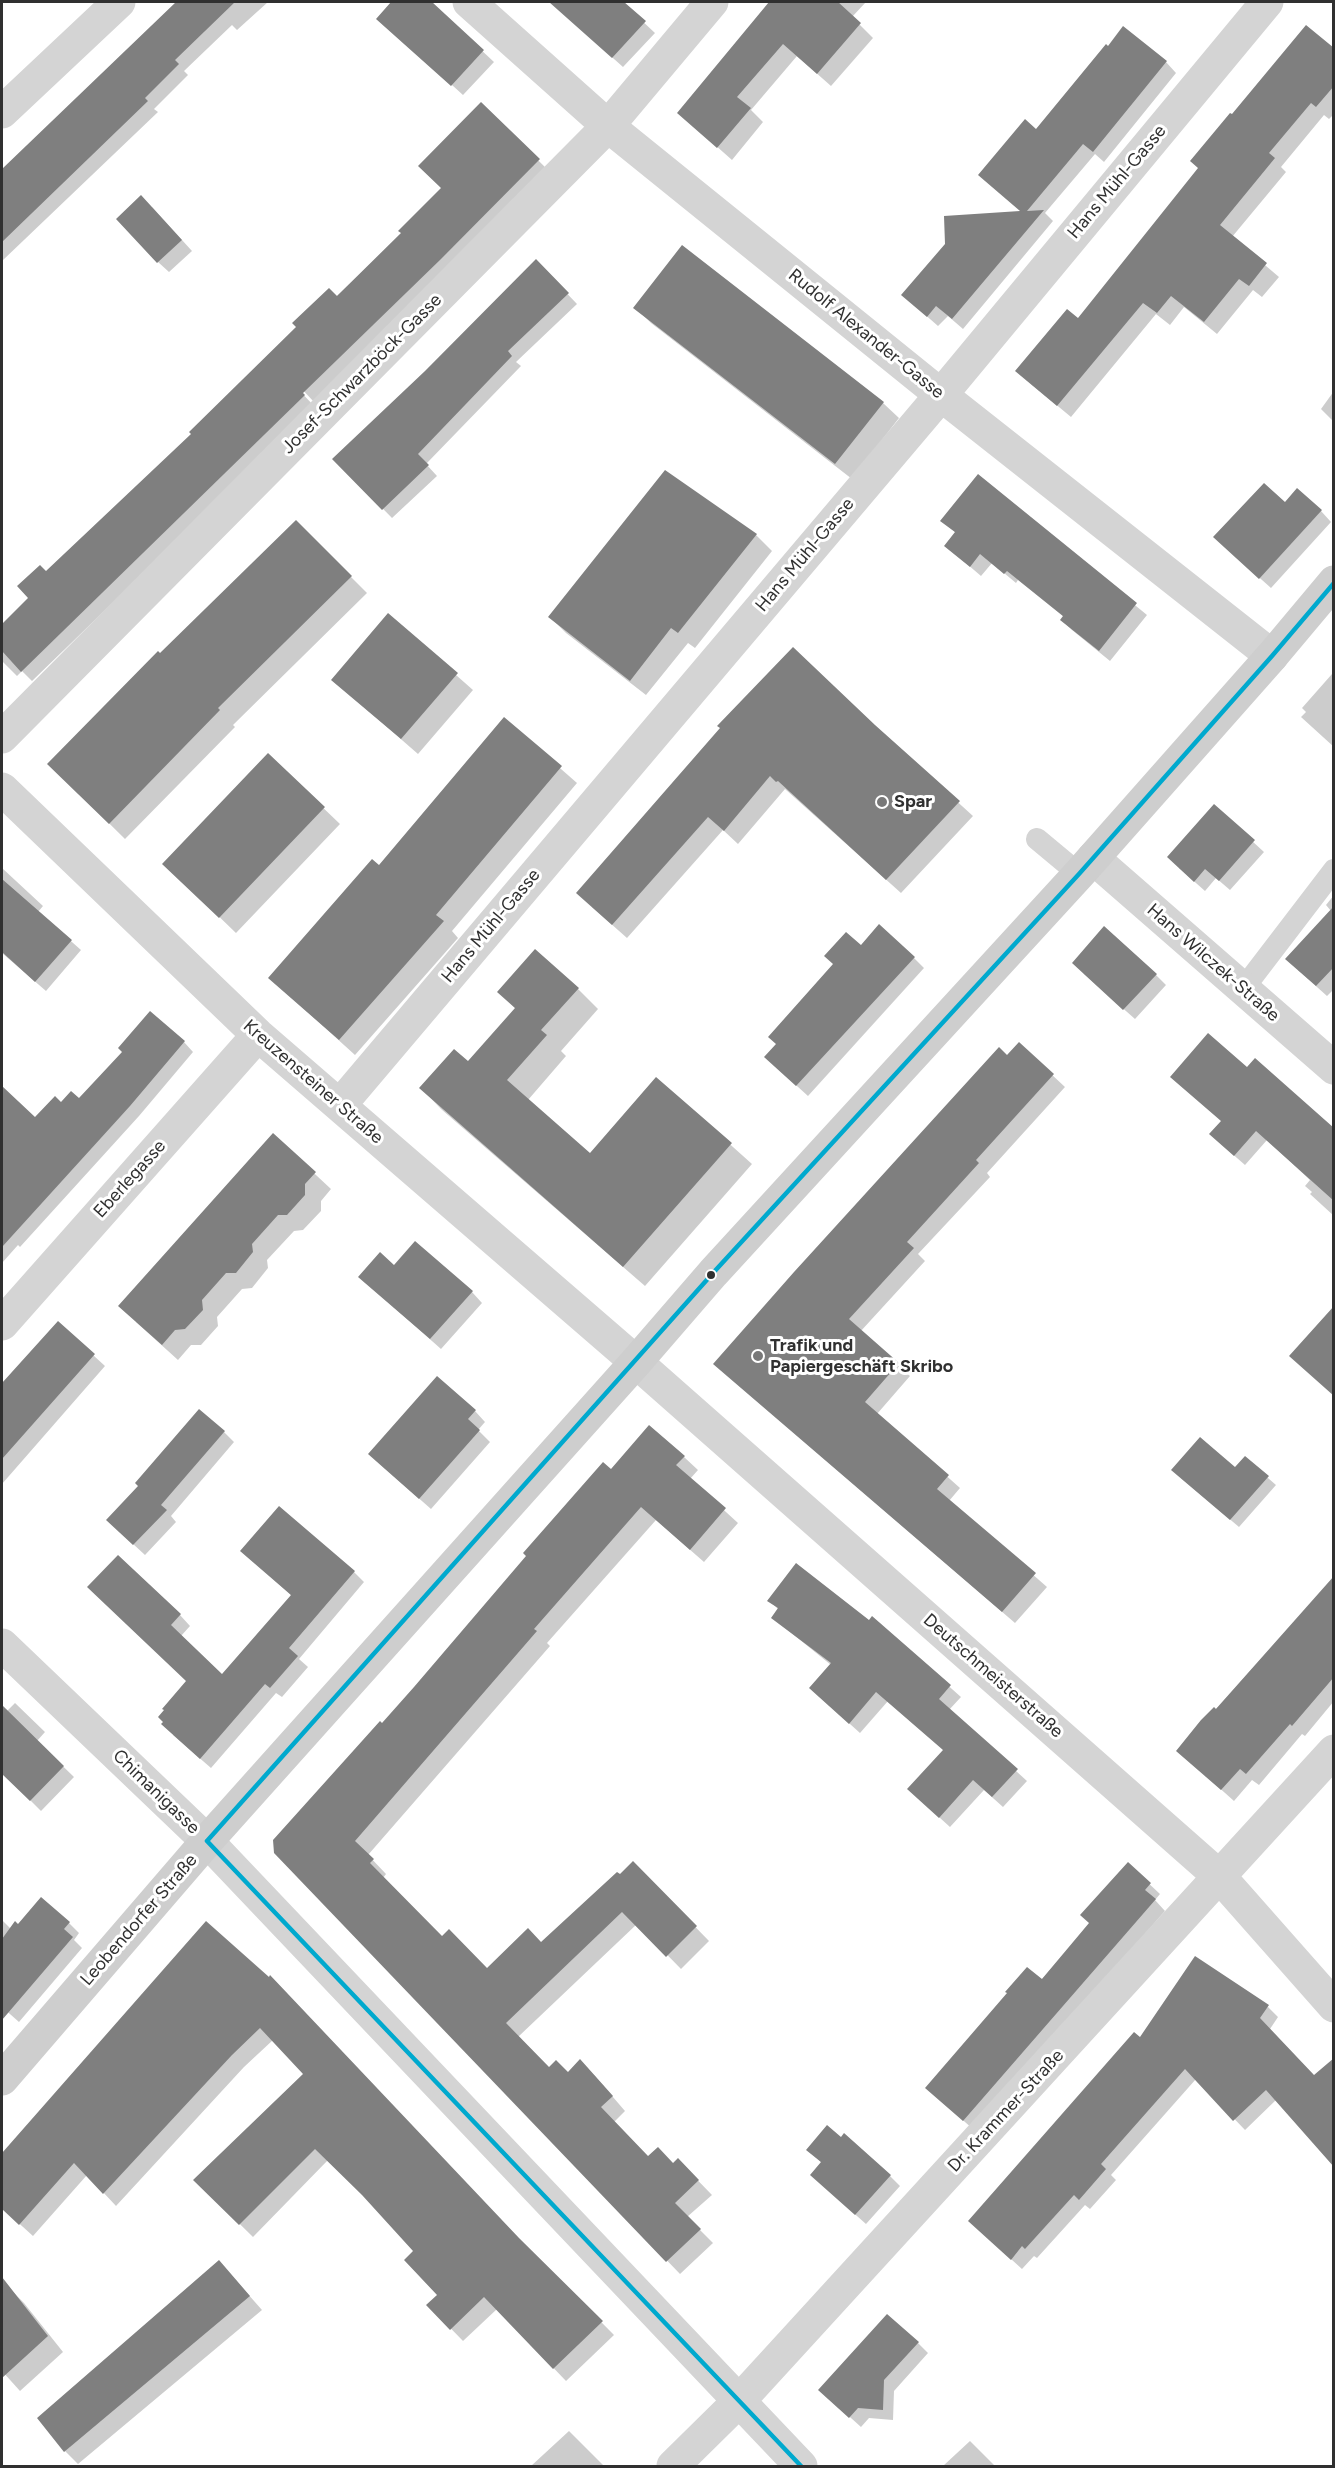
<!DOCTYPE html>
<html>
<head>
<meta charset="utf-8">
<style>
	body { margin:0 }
	#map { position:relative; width:1335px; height:2468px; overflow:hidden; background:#fff; font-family:Figtree,sans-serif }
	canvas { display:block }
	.frame { position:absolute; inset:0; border:3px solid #303030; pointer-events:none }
</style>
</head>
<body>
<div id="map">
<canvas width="1335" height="2468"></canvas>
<div class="frame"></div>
</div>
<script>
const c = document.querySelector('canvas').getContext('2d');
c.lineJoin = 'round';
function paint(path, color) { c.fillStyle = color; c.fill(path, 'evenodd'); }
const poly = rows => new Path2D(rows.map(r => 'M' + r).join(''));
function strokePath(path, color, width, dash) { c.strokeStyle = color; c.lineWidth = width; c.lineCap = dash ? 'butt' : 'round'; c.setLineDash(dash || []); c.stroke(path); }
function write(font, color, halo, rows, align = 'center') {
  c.font = font + ' Figtree,sans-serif'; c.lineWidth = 6; c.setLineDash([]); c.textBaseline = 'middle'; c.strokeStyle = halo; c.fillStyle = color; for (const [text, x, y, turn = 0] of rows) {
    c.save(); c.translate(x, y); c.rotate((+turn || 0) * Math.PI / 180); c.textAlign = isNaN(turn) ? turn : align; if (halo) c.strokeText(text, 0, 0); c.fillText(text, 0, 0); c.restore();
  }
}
paint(poly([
	[180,2,268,2,237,30,232,25,184,71,188,75,154,109,158,112,2,261,2,171],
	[393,2,430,2,494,62,463,95,378,18],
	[550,2,622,2,655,33,623,67],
	[771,2,866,2,852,17,873,38,831,86,797,56,751,110,763,122,732,160,679,113],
	[1334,50,1334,114,1329,119,1324,115,1281,167,1286,172,1232,237,1279,277,1262,297,1253,290,1217,334,1184,307,1170,325,1156,314,1071,417,1030,383,1199,169,1232,117],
	[1166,62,1176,73,1104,162,1095,154,1045,213,1053,221,963,329,948,316,938,326,914,305,1022,212,1037,131],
	[481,104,549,171,314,402,299,386,297,388,315,407,32,681,22,671,17,676,2,661,2,626,31,598,46,573,403,233,443,189],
	[152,207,192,251,169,272,158,262],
	[536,261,577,304,516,362,521,366,426,464,437,476,392,518,334,459,426,372],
	[635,307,883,403,899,418,852,479,651,323],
	[1334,391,1334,422,1321,409],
	[978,476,1147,615,1110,661,1072,630,1062,620,1064,617,1018,580,1016,583,992,563,981,576,946,546,956,533,942,521],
	[1285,504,1321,511,1331,522,1271,588,1225,547],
	[296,522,367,593,233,725,235,727,125,839,49,764],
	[756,535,772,551,695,648,688,643,646,695,566,633,550,617],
	[388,615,473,690,418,754,333,680],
	[1332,674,1334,675,1334,747,1301,717,1306,712,1302,708],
	[504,719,577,783,452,931,458,938,355,1055,270,978,379,867],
	[874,726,973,816,901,893,785,789,738,844,723,830,627,938,592,907,722,728],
	[268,755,340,824,236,933,180,879],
	[1214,806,1264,852,1230,890,1216,878,1205,891,1179,868],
	[2,868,43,906,38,912,81,950,46,991,2,953],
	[1334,895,1334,989,1327,996,1298,970,1331,911,1326,905],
	[861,947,914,958,924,968,808,1096,777,1068],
	[1084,974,1156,975,1166,985,1135,1019],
	[578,989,598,1009,561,1051,566,1056,528,1100,590,1155,657,1079,752,1164,645,1286,441,1109,421,1088,468,1063,516,1009,499,992],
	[184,1042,193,1052,139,1116,20,1247,18,1245,2,1263,2,1170,61,1104,79,1100],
	[1019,1044,1065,1087,987,1173,990,1177,918,1254,925,1261,860,1332,910,1376,877,1414,960,1488,949,1501,1047,1587,1015,1623,728,1376],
	[1247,1069,1334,1129,1334,1216,1310,1194,1312,1192,1305,1186,1310,1180,1267,1140,1245,1165,1221,1144,1222,1122],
	[273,1135,331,1189,321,1201,321,1211,303,1230,294,1231,267,1260,268,1268,252,1288,242,1289,217,1317,218,1326,201,1345,191,1345,178,1360,136,1322],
	[395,1267,472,1292,482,1303,441,1349,371,1287],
	[58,1323,105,1366,2,1484,2,1386],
	[475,1411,485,1422,478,1430,490,1442,431,1509,381,1465],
	[224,1432,234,1442,171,1516,176,1522,145,1555,119,1531],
	[684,1457,698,1470,690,1479,738,1523,704,1562,656,1520,547,1643,550,1646,368,1855,386,1874,383,1878,442,1938,487,1970,541,1943,633,1863,709,1941,681,1969,637,1924,518,2037,549,2069,568,2074,594,2075,625,2111,614,2122,648,2158,673,2165,678,2160,712,2195,687,2217,713,2243,680,2274,275,1853,382,1725,611,1471],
	[1245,1458,1276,1485,1239,1527,1181,1478,1235,1469],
	[242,1551,354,1572,364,1582,299,1659,308,1667,282,1697,276,1693,211,1768,173,1735,188,1681,100,1598,180,1615,190,1626,181,1636,223,1676,292,1596],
	[1334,1578,1334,1701,1305,1736,1302,1734,1259,1785,1252,1780,1234,1801,1178,1751],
	[769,1600,870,1622,872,1618,961,1697,949,1710,1027,1781,1003,1807,984,1790,950,1827,919,1799,944,1750,888,1701,860,1733,821,1698,831,1665,773,1618,779,1610],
	[15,1703,45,1732,37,1741,74,1777,41,1811,4,1774,2,1777,2,1707,6,1712],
	[1128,1864,1160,1894,1155,1900,1165,1911,974,2130,938,2098,1091,1923],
	[2,1920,11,1929,19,1926,69,1923,79,1933,74,1940,82,1948,19,2022,2,2007],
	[206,1923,614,2335,566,2381,497,2309,463,2341,428,2305,439,2295,416,2251,367,2198,328,2160,253,2237,195,2180,305,2074,273,2040,244,2067,116,2206,87,2175,33,2236,2,2208,2,2156],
	[1268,2007,1278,2017,1270,2029,1276,2100,1245,2130,1196,2079,1111,2175,1116,2180,1090,2209,1085,2205,1037,2258,1034,2256,1022,2269,980,2231,1140,2039],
	[808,2150,890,2176,900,2186,866,2224,822,2185,822,2163],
	[232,2276,262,2310,78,2464,65,2451],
	[8,2287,24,2303,63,2352,20,2391,2,2371,2,2292],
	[918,2343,928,2353,894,2391,893,2420,869,2418,861,2427,831,2400],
	[569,2431,604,2466,531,2466],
	[970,2441,995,2466,943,2466]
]), '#0003');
paint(poly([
	[176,2,235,2,175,60,179,64,145,98,148,101,2,242,2,169],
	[391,2,432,2,484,50,451,86,376,19],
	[549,2,624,2,646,21,612,58],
	[769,2,838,2,861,23,817,74,783,44,737,97,751,108,717,148,677,113],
	[1306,25,1334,48,1334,86,1316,107,1311,103,1269,153,1275,158,1220,225,1267,263,1249,286,1239,279,1204,322,1171,296,1157,313,1143,303,1057,406,1015,371,1067,309,1078,318,1198,168,1190,161,1230,113,1232,114],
	[1123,26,1167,61,1093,152,1083,144,1027,211,1044,210,952,319,936,306,927,317,901,295,945,244,944,216,1020,211,978,175,1025,119,1036,129,1106,44,1108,46],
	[481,102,540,159,441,259,303,393,305,395,21,672,2,651,2,624,28,598,17,586,40,565,46,571,191,434,189,432,296,327,292,323,329,288,337,296,401,233,398,231,441,188,418,166],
	[141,195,182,240,157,263,116,219],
	[682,245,884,402,835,464,633,308],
	[536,259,569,293,508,351,512,356,418,454,429,465,382,510,332,459,425,371],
	[665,470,757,534,678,633,671,628,630,681,548,617],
	[978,474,1137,603,1099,651,1060,620,1063,616,1007,571,1004,574,980,554,970,567,944,546,955,532,940,521],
	[1264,483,1285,502,1297,488,1322,510,1259,579,1213,537],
	[296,520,352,576,218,708,220,710,109,824,47,764,158,651,160,653],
	[388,613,458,673,401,739,331,680],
	[793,647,875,725,960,801,886,880,778,781,776,782,770,776,724,831,708,817,612,925,576,893,720,728,717,726],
	[504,717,562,766,436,915,444,921,339,1040,268,978,372,859,379,865],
	[268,753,325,807,219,918,162,864],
	[1214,804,1255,840,1219,881,1205,869,1194,882,1167,857],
	[2,879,72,940,35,982,2,952],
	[1334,906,1334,967,1316,986,1285,959],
	[879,924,915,957,796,1086,764,1057,776,1044,768,1037,833,964,824,956,846,932,861,945],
	[1104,926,1157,974,1123,1010,1072,963],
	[535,949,579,988,541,1030,547,1035,507,1080,590,1153,656,1077,732,1143,623,1267,419,1088,454,1049,468,1061,515,1008,497,992],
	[150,1011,185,1041,130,1106,2,1247,2,1086,35,1117,55,1096,61,1102,71,1091,79,1098,122,1052,118,1048],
	[1208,1033,1247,1067,1255,1058,1334,1128,1334,1201,1256,1131,1234,1156,1209,1134,1221,1121,1170,1077],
	[1019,1042,1054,1074,976,1160,979,1163,907,1242,914,1248,849,1319,899,1363,865,1402,949,1475,937,1489,1036,1573,1002,1612,713,1364,794,1272,999,1047,1007,1055],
	[273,1133,316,1172,305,1184,305,1195,287,1215,278,1215,252,1244,253,1252,236,1273,226,1273,202,1300,203,1310,185,1329,175,1330,162,1345,118,1306],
	[415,1241,473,1291,430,1339,358,1277,380,1252,394,1265],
	[1334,1306,1334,1396,1289,1356],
	[58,1321,95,1354,2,1459,2,1383],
	[437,1376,476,1410,468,1419,480,1430,419,1499,368,1454],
	[199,1409,225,1431,161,1505,167,1510,133,1545,106,1520,138,1486,135,1483],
	[649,1425,685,1456,676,1465,726,1508,690,1550,641,1507,534,1629,537,1631,355,1841,374,1859,370,1863,442,1936,449,1929,487,1968,528,1928,541,1942,617,1872,620,1874,633,1861,697,1926,666,1957,622,1912,506,2023,549,2067,556,2060,568,2072,580,2059,613,2096,601,2107,648,2156,658,2147,673,2163,678,2158,699,2180,675,2203,701,2229,666,2262,274,1853,273,1840,380,1721,382,1723,414,1687,526,1556,523,1553,603,1462,611,1469],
	[1200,1437,1235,1467,1245,1456,1269,1476,1230,1520,1171,1470],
	[279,1506,355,1571,289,1648,298,1656,270,1688,265,1684,200,1759,161,1724,163,1722,158,1717,164,1710,162,1709,186,1681,87,1587,118,1555,181,1614,171,1625,222,1674,291,1595,240,1551],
	[796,1563,869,1620,872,1616,951,1685,939,1699,1018,1769,992,1797,973,1780,939,1818,907,1789,943,1750,876,1692,849,1724,809,1688,831,1663,771,1618,778,1608,767,1601],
	[1334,1576,1334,1677,1292,1726,1290,1724,1246,1774,1240,1769,1221,1790,1176,1751,1201,1720,1214,1707,1216,1709],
	[2,1705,64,1766,30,1801,2,1774],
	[1128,1862,1151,1883,1145,1890,1156,1899,963,2121,925,2088,1007,1993,1005,1992,1027,1967,1042,1979,1089,1923,1080,1915],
	[41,1897,70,1922,64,1929,73,1937,2,2020,2,1939,15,1921,18,1924],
	[206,1921,269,1977,270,1975,519,2238,603,2321,553,2369,484,2297,450,2330,426,2305,437,2295,404,2260,413,2251,362,2195,315,2149,239,2225,193,2180,303,2074,260,2028,232,2055,103,2194,74,2163,19,2225,2,2209,2,2153],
	[1195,1956,1269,2005,1260,2018,1314,2075,1334,2058,1334,2167,1266,2090,1233,2121,1185,2069,1101,2164,1106,2169,1079,2200,1074,2195,1025,2249,1022,2246,1011,2260,968,2221,1134,2032,1140,2037],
	[827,2125,841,2137,844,2133,891,2175,855,2215,810,2175,821,2162,806,2150],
	[219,2260,250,2296,64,2452,37,2418],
	[2,2277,48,2336,2,2378],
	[887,2314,919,2342,884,2380,883,2410,858,2408,849,2418,818,2390]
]), '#7f7f7f');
strokePath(poly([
	[1037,839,1079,874],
	[1243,989,1334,870]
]), '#d4d4d4', 22);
strokePath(poly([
	[469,2,608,126,941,395,1272,656],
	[2,112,119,2],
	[2,737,608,126,712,2],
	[2,789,258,1035,636,1362,1220,1877,1334,2006],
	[1093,858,1334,1068],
	[340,1105,941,395,1267,2],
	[2,1324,258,1035],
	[2,1645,207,1841,801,2466],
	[673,2466,739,2401,1334,1751]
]), '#d4d4d4', 33);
strokePath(poly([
	[2,2079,207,1841,636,1362,713,1273,1079,874,1272,656,1334,582]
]), '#cecece', 33);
strokePath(poly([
	[207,1841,713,1273,1079,874,1272,656,1334,583],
	[207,1841,801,2466]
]), '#00a9ce', 4.5);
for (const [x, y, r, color] of [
	[882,802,6,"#787878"],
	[711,1275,5,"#303030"],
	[758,1356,6,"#787878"]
]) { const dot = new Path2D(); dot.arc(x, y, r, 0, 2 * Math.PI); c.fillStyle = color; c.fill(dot); strokePath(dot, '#fff', 2); }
write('18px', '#303030', '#fff', [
	["Hans Mühl-Gasse",1117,182,-50],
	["Rudolf Alexander-Gasse",866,334,39],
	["Josef-Schwarzböck-Gasse",362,374,-45],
	["Hans Mühl-Gasse",805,555,-50],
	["Hans Mühl-Gasse",491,926,-50],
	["Hans Wilczek-Straße",1213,963,41],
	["Kreuzensteiner Straße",313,1082,41],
	["Eberlegasse",130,1179,-48],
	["Deutschmeisterstraße",993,1676,41],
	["Chimanigasse",156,1792,44],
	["Leobendorfer Straße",139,1920,-49],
	["Dr. Krammer-Straße",1006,2111,-47]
]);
write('bold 18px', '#303030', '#fff', [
	["Spar",894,802],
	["Trafik und",770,1346],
	["Papiergeschäft Skribo",770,1367]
], 'left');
</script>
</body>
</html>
